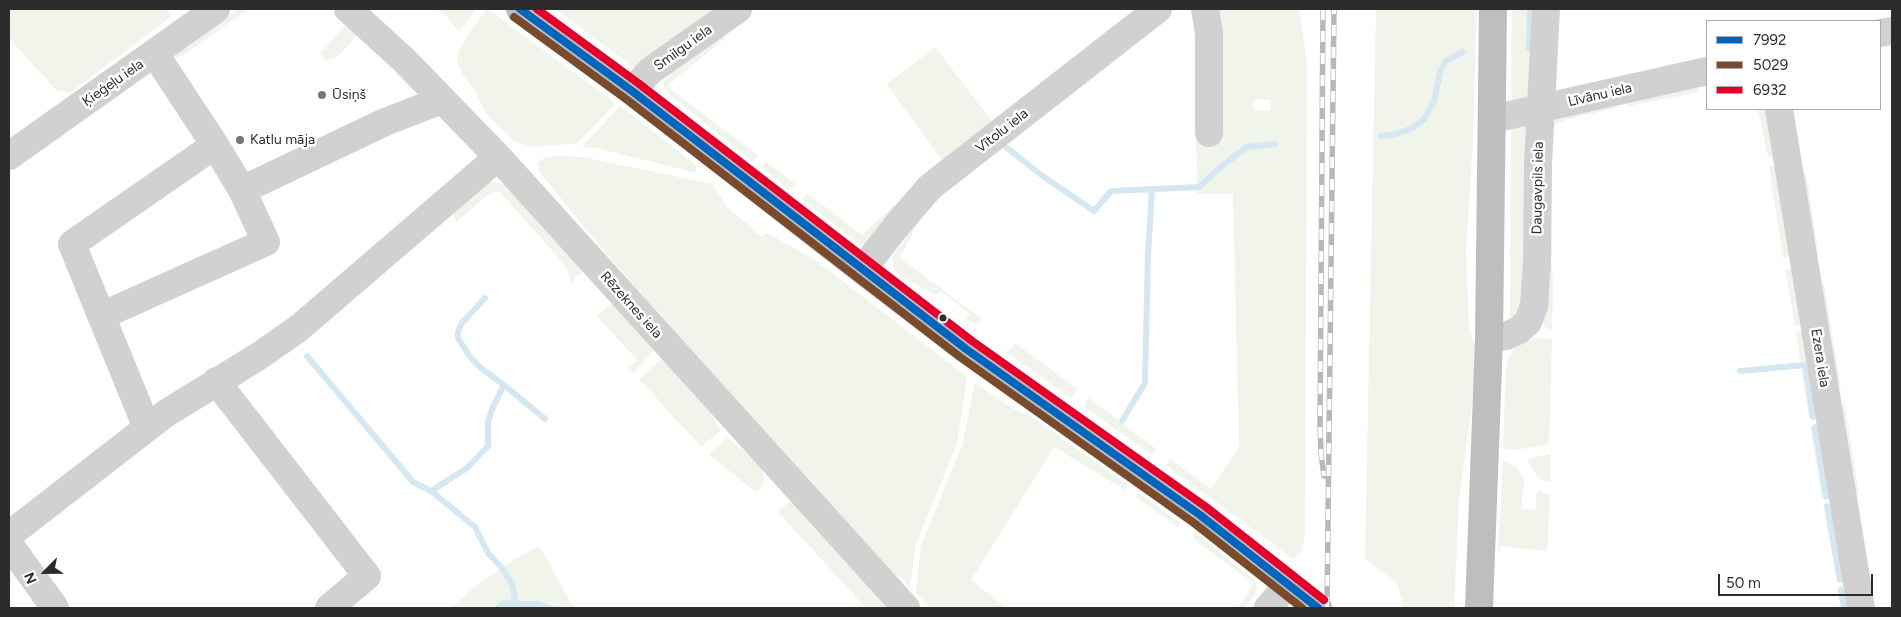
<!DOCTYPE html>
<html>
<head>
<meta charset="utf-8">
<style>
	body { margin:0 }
	#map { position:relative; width:1901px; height:617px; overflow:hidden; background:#fff; font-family:Figtree,sans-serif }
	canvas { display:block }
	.frame { position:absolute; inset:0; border:10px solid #2c2c2c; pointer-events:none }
	.legend { position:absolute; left:1706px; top:20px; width:175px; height:90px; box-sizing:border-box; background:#fff; border:1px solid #ababab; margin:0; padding:6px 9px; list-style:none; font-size:15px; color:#2c2c2c }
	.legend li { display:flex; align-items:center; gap:10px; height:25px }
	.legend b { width:25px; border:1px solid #ababab }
	.north { position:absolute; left:20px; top:547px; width:50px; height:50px; -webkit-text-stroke:4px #fff; paint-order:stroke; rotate:247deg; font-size:14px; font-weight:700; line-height:20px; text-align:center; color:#2c2c2c }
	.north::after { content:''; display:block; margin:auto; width:18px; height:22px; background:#2c2c2c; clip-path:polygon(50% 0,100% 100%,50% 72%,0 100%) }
	.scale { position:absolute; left:1718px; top:574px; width:155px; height:22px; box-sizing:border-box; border:2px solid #2c2c2c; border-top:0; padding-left:6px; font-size:15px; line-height:18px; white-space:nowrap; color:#2c2c2c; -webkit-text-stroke:4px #fff; paint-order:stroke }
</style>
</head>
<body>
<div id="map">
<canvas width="1901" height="617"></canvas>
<div class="frame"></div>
<ul class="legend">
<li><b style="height:6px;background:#0065bd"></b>7992</li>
<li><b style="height:6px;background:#7a4b2a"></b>5029</li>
<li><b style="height:6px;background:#e4002b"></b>6932</li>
</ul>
<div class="north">N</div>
<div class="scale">50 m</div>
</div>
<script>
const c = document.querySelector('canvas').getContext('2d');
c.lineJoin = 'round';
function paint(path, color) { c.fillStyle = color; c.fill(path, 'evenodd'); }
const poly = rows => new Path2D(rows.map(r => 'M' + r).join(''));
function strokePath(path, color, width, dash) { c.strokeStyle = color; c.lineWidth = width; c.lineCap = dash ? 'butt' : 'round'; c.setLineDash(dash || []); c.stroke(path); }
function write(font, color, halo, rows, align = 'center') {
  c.font = font + ' Figtree,sans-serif'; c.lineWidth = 5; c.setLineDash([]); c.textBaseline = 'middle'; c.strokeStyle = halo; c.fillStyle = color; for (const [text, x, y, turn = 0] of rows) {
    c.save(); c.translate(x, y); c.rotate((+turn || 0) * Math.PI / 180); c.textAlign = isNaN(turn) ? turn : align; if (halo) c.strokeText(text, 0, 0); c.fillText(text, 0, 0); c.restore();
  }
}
paint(poly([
	[9,9,166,9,172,16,71,92,57,91,9,38],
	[237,9,249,9,177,59,175,57,178,51],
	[433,9,476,9,459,31,443,13],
	[555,9,718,9,640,66,634,67],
	[1212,9,1299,9,1307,62,1305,536,1301,552,1293,559,1166,465,1170,459,1211,489,1239,447,1233,194,1197,194,1196,126],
	[1254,99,1271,100,1270,111,1254,110],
	[1376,9,1476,9,1474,124,1466,251,1469,331,1476,348,1473,396,1459,500,1454,608,1404,608,1397,583,1365,558],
	[1512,9,1540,9,1536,95,1514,102,1511,96],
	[486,10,489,10,614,102,614,105,576,144,549,145,534,147,515,142,486,114,475,90,462,74,457,62,458,53,467,36],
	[345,25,357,36,337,57,325,61,321,53],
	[721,33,725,38,667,86,758,156,753,162,670,95,664,88,664,82,670,74],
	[935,47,993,123,936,166,942,160,887,84],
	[1696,87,1699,92,1628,106,1628,100],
	[1614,101,1617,108,1565,120,1551,126,1549,156,1552,257,1550,256,1546,250,1544,233,1544,154,1547,129,1552,120,1563,113,1599,103],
	[620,106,691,161,696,167,696,171,693,172,596,148,582,147],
	[1758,109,1771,109,1776,156,1768,157],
	[1532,123,1530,274,1518,319,1510,321,1511,131,1512,128],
	[558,156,583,157,712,184,727,207,762,237,767,233,812,258,964,374,967,379,957,444,916,544,910,587,901,578,885,568,693,354,598,244,539,171,538,163,544,158],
	[765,161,795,184,789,190,761,167],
	[1777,164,1792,257,1783,258,1769,166],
	[1806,172,1818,251,1816,252,1802,178],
	[490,182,504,184,585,271,578,275,572,283,567,269,557,256,499,191,490,193,456,222,454,215,456,209,484,184],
	[807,193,862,235,894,205,895,207,866,243,860,245,802,199],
	[915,224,917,224,900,258,982,319,979,323,974,324,966,319,970,314,941,291,936,295,900,276,894,269,892,258,894,253,903,244,908,231],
	[1548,264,1552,264,1553,285,1552,329,1550,329,1545,327,1543,323,1543,282],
	[1796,268,1803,325,1795,326,1785,270],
	[1824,284,1841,388,1838,385,1822,285],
	[611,304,616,305,654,349,653,352,633,373,628,368,637,360,597,316],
	[1803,331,1819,416,1809,418,1796,332],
	[1535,338,1552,339,1549,444,1515,450,1503,448,1506,369,1509,356,1516,345],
	[1015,343,1077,389,1071,398,1007,353],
	[660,360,665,361,689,386,707,408,720,429,718,433,701,447,639,379],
	[975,383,1012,408,1029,415,1128,485,1125,490,1054,447,971,580,1007,608,931,608,916,593,921,545,963,443],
	[1089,398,1156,449,1152,455,1083,406],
	[1844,402,1859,493,1852,494,1843,427,1844,422,1842,406],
	[1821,425,1832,495,1822,497,1810,427],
	[727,438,745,452,761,468,764,480,761,488,756,492,709,455],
	[1550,454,1550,482,1544,481,1538,478,1527,459],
	[1503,461,1516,466,1522,475,1524,482,1521,509,1536,510,1536,494,1539,490,1550,495,1547,551,1500,546,1500,552,1498,552],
	[1139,493,1179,522,1180,525,1178,527,1136,497],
	[790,501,883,603,887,608,866,608,778,512],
	[1834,504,1846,581,1837,582,1824,506],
	[1196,533,1254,580,1257,589,1255,594,1244,608,1238,608,1250,589,1252,582,1192,538],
	[539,546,574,608,452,608,473,588,518,557]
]), '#f0f4ea');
paint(poly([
	[515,599,522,601,537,601,551,605,556,608,495,608,498,603,503,601]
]), '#d5e8f2');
strokePath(poly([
	[1529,48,1530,9],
	[1381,136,1396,134,1413,128,1424,119,1434,101,1441,69,1446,61,1463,52],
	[1000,146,1002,144,1044,177,1094,211,1111,191,1199,187,1223,165,1247,147,1275,144],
	[485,298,462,323,458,331,458,338,470,357,481,368,504,385],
	[307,356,413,482,431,491],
	[1740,371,1805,365,1813,417],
	[1122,421,1145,383,1148,254,1152,189],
	[1815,427,1826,497],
	[1827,506,1840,580],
	[1841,590,1844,608],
	[515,599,512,584,502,568,488,553,475,527,431,491,467,468,488,446,488,422,493,407,504,385,545,419]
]), '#d5e8f2', 6);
strokePath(poly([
	[348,9,404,60,498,157,906,608],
	[1205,9,1209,33,1209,133],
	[1880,33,1892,31],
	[632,91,650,71,738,9],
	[1779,109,1861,608],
	[1493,119,1707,71],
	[215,145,242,190,385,122,442,100],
	[9,156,216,9],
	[862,270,898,224,930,187,1158,9],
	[101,316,266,242,242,190],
	[1489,339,1506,336,1519,330,1528,322,1534,306,1537,261,1538,164,1546,9],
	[216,381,367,576,329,608],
	[147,428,72,244,215,145,155,54],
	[9,535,165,414,259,356,299,328,498,157],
	[9,544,55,608],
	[1268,608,1288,584]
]), '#d1d1d1', 28);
strokePath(poly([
	[520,9,632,91,862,270,966,349,1200,515,1318,608],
	[1479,608,1489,339,1493,9]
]), '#bebebe', 28);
const rail = poly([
	[1323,9,1320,424,1321,454,1324,476],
	[1327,608,1334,9]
]);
strokePath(rail, '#b8b8b8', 5.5);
strokePath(rail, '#fff', 4, [11]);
strokePath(poly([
	[520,9,632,91,966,349,1200,515,1318,608]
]), '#0065bd', 8);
strokePath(poly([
	[514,17,626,99,960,357,1194,523,1302,608]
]), '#7a4b2a', 8);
strokePath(poly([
	[537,9,638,83,972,341,1206,507,1324,600]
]), '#e4002b', 8);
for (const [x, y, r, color] of [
	[322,95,5,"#767676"],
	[240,140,5,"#767676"],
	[943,318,4.5,"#2c2c2c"]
]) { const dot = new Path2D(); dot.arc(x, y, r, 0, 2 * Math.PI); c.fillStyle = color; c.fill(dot); strokePath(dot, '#fff', 2); }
write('14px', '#2c2c2c', '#fff', [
	["Smilgu iela",683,48,-36],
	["Ķieģeļu iela",113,83,-35],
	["Līvānu iela",1600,95,-13],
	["Vītolu iela",1002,131,-38],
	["Daugavpils iela",1538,188,-89],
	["Rēzeknes iela",631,305,48],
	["Ezera iela",1820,358,81]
]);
write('14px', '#2c2c2c', '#fff', [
	["Ūsiņš",332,95],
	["Katlu māja",250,140]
], 'left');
</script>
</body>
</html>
